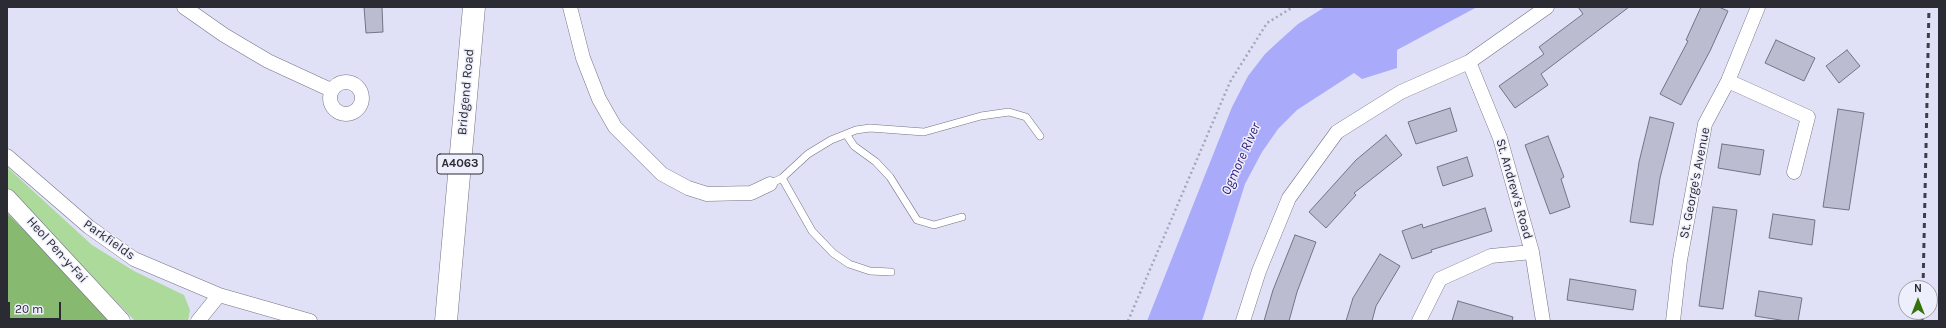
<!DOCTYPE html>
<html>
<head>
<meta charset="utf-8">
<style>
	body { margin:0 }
	#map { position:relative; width:1946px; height:328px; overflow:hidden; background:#e0e1f6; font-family:Karla,sans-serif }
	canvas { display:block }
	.frame { position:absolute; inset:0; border:8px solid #2b2b33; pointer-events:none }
	.north { position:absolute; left:1898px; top:280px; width:40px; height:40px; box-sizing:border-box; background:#eeeffc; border:1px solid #a0a1ac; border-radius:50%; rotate:0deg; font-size:11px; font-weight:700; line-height:16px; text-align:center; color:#2b2b33 }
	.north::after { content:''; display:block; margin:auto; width:14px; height:18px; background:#35730a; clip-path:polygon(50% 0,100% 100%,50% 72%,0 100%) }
	.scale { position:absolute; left:8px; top:302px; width:53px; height:18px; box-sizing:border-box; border:2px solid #2b2b33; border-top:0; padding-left:5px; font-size:12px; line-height:14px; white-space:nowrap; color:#2b2b33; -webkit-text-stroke:3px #eeeffc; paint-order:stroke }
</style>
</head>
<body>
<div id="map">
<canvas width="1946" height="328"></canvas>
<div class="frame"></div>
<div class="north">N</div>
<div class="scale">20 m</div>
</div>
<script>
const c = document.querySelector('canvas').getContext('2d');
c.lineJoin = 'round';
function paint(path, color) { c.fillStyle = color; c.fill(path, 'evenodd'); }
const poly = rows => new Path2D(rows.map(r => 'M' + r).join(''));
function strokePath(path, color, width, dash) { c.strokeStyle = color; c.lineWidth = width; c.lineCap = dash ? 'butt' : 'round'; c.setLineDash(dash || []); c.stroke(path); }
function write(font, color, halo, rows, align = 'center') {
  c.font = font + ' Karla,sans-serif'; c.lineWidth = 3; c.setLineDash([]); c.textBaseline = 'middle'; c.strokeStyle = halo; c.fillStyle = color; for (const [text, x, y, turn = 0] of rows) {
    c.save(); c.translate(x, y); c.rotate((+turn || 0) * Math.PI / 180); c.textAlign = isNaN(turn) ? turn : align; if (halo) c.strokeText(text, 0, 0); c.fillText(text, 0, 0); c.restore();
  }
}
paint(poly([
	[7,167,92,245,134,271,184,295,190,310,188,321,135,321,7,188]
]), '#acda9a');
paint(poly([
	[7,213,34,240,109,321,7,321]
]), '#87b971');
paint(poly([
	[1325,7,1477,7,1397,50,1397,68,1362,79,1354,73,1297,110,1278,129,1262,152,1245,184,1202,321,1147,321,1232,107,1248,76,1265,54,1279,41,1298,24]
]), '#aaaafa');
const building = poly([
	[364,7,382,7,383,32,366,33,364,7],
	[1578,7,1629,7,1541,74,1548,85,1515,108,1499,86,1544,54,1539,47,1583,14,1578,7],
	[1701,7,1719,7,1728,11,1710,51,1681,105,1660,94,1688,41,1686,40,1701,7],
	[1776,40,1815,58,1804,81,1765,63,1776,40],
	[1847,50,1860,66,1839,83,1826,66,1847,50],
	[1450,108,1457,131,1416,144,1408,122,1450,108],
	[1838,109,1864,113,1849,210,1823,207,1838,109],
	[1650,117,1674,123,1660,178,1653,225,1630,222,1639,162,1650,117],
	[1386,135,1402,155,1354,193,1356,195,1326,228,1309,212,1356,160,1386,135],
	[1548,136,1564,177,1561,179,1570,207,1550,214,1525,145,1548,136],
	[1722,144,1764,150,1760,175,1718,168,1722,144],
	[1467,157,1473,176,1443,186,1437,167,1467,157],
	[1713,207,1737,210,1723,309,1699,306,1713,207],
	[1485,208,1492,231,1431,250,1432,252,1412,259,1402,231,1422,224,1423,228,1485,208],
	[1773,214,1815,220,1812,245,1769,238,1773,214],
	[1295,235,1316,242,1297,292,1289,321,1264,321,1273,290,1295,235],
	[1380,254,1400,266,1376,306,1372,321,1346,321,1353,298,1380,254],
	[1570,279,1636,290,1633,310,1567,300,1570,279],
	[1759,291,1802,298,1798,321,1786,321,1755,316,1759,291],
	[1458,301,1513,317,1512,321,1452,321,1458,301]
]);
paint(building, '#bbbcd0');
strokePath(building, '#737386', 1);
const service = poly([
	[846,134,854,146,876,162,890,177,917,220,934,225,962,217],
	[782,178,812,231,833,253,849,264,870,271,891,272],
	[770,184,782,178,808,154,831,140,856,130,870,128,924,132,981,116,1009,112,1026,117,1040,136]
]);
const minor = poly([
	[184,7,224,35,268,61,331,90],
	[570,7,583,58,599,99,615,127,662,174,688,188,707,194,751,193,770,184],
	[1469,62,1500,138,1532,252,1543,321],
	[1728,81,1808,117,1794,172],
	'330 98a16 16 0 1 1 32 0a16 16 0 1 1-32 0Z',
	[7,156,89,227,134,259,219,295,198,321],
	[219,295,310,321],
	[1243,321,1259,271,1289,198,1337,132,1401,92,1469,62,1547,7],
	[1419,321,1440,279,1491,256,1532,252],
	[1673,321,1680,260,1705,124,1728,81,1758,7]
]);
const tertiary = poly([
	[7,198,121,321]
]);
const primary = poly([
	[446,321,474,7]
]);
strokePath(service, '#737386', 8);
strokePath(minor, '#737386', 15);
strokePath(tertiary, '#737386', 19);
strokePath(primary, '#737386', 23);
strokePath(poly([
	[1128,321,1230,82,1267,23,1293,7]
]), '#a6a6b7', 2.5, [2, 3]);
strokePath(service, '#fff', 7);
strokePath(minor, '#fff', 14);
strokePath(tertiary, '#fff', 18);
strokePath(primary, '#fff', 22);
strokePath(poly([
	[1923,288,1929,7],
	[1922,321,1922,312]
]), '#3e3e48', 3, [5, 5]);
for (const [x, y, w] of [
	[460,164,46]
]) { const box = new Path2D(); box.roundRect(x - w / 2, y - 10, w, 20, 3); c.fillStyle = '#eeeffc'; c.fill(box); strokePath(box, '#2b2b33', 1); }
write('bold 12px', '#2b2b33', null, [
	["A4063",460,164]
]);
write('13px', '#2b2b33', '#eeeffc', [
	["Bridgend Road",466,92,-85],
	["St. George's Avenue",1695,183,-79],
	["St. Andrew's Road",1514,189,74],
	["Parkfields",109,240,35],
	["Heol Pen-y-Fai",57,250,48]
]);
write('italic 14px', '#2b1772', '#eeeffc', [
	["Ogmore River",1241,159,-66]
]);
</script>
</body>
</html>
